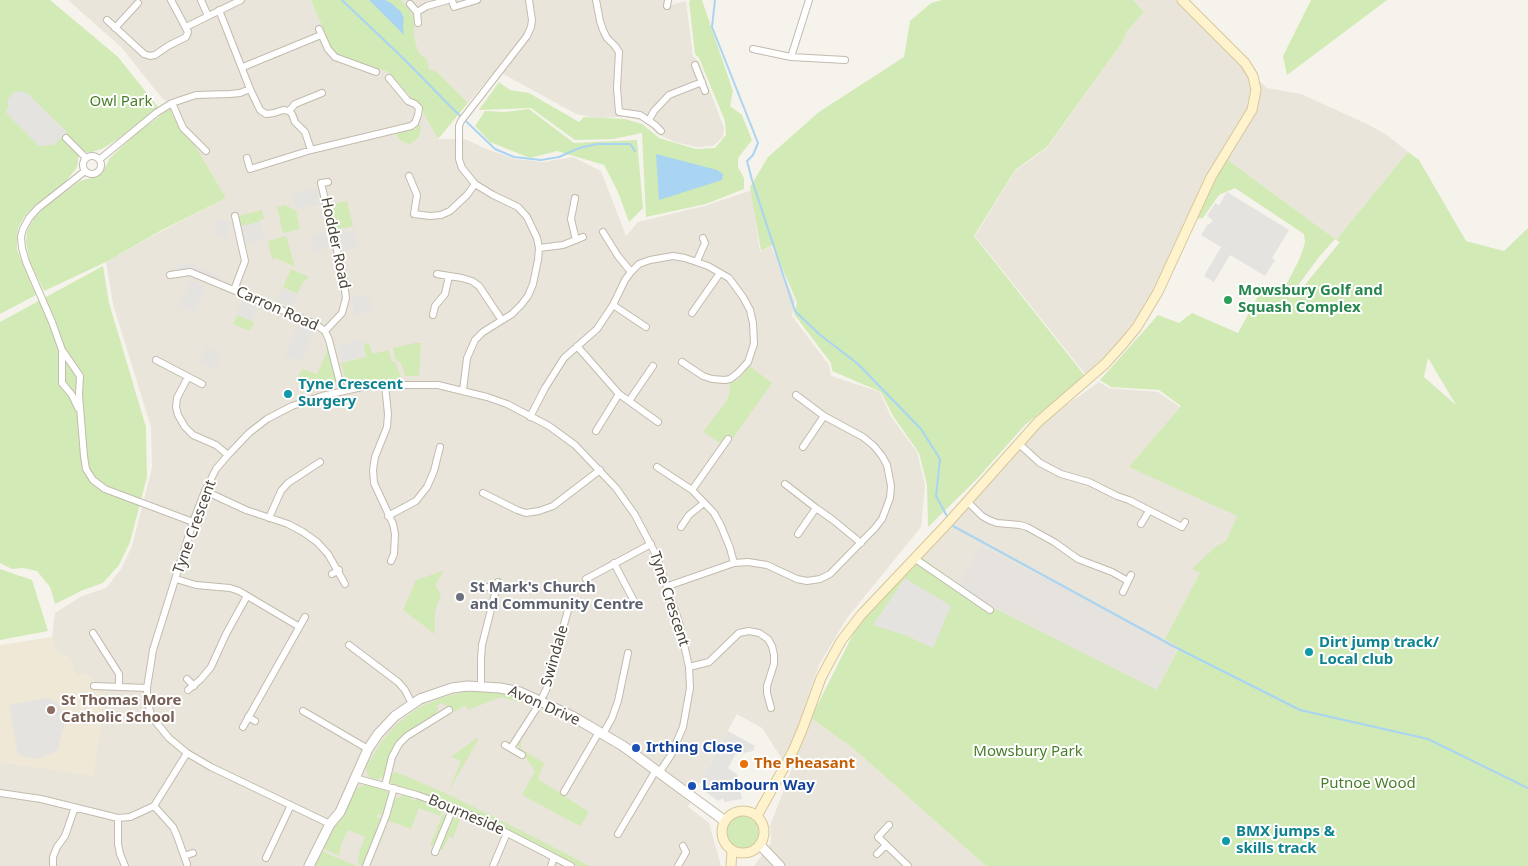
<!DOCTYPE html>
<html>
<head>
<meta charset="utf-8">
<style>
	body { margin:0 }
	canvas { display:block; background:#f6f3ec }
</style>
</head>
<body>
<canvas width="1528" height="866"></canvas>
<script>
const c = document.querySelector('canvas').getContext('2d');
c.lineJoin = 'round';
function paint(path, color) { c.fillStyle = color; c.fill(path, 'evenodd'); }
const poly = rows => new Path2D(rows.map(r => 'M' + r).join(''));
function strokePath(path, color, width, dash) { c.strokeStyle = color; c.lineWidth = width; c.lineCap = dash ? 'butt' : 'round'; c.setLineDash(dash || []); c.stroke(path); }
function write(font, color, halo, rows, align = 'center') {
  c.font = font + ' "Noto Sans",sans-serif'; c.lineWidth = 4; c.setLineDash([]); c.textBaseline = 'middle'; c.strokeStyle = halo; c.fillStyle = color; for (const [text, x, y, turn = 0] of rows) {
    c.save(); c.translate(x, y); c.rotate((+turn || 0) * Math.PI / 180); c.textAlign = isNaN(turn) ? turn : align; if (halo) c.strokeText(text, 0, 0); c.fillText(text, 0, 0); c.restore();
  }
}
paint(poly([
	[68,0,311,0,325,33,330,49,342,57,388,72,420,107,438,139,465,139,489,150,515,159,544,162,573,157,601,171,626,236,638,222,708,205,751,190,760,252,771,246,795,301,792,316,829,365,831,376,880,392,890,415,917,452,925,485,921,527,847,618,819,665,794,737,782,759,762,728,737,714,700,782,688,807,709,823,721,866,0,866,0,762,93,775,102,715,102,704,75,675,72,661,57,653,52,637,55,613,82,596,106,588,121,569,132,546,152,468,151,427,113,304,106,262,158,233,226,198,172,107,161,97,121,47],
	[401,0,671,0,671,5,686,1,693,56,699,62,724,128,723,137,713,146,696,147,675,142,657,134,643,121,625,117,597,118,576,114,496,70,468,103,437,72,429,69,427,59,419,53,414,37,413,18,410,10],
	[1133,0,1178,0,1245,68,1267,88,1301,94,1367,124,1387,135,1408,152,1336,240,1225,158,1146,306,1111,351,1086,375,975,236,1015,171,1047,148,1123,41,1127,31,1144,12],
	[1099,382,1109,388,1158,392,1180,407,1130,467,1237,516,1226,541,1215,547,1193,569,1200,573,1165,639,980,545,958,584,922,557,1041,423],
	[811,718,854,749,986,866,754,866,771,843,770,826]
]), '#eae5da');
paint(poly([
	[980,545,1179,646,1157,691,992,607,958,584]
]), '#e6e2dd');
paint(poly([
	[52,637,57,653,69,656,72,661,75,675,88,674,94,680,94,689,100,689,102,704,102,716,93,776,0,762,0,645]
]), '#efe8d6');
paint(poly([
	[0,0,50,0,118,57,158,107,118,139,102,149,92,152,84,152,78,158,78,163,76,169,65,182,33,207,24,217,18,228,17,239,17,250,36,295,0,314],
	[311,0,401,0,410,10,414,18,414,37,419,53,427,59,429,69,437,72,468,103,438,139,420,107,388,72,342,57,330,49,325,33],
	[691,0,702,0,733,91,730,106,742,115,752,140,738,158,738,167,744,178,744,189,706,204,646,217,642,133,613,139,575,140,531,108,479,110,499,82,510,90,529,93,579,122,584,117,625,119,642,124,659,138,696,149,715,148,726,135,725,121,699,58,695,54,689,1],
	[942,0,1133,0,1144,12,1127,31,1123,41,1047,147,1015,170,974,236,1085,376,1025,425,975,481,928,527,927,485,919,453,893,416,881,392,832,371,831,363,794,314,797,302,772,245,761,251,750,187,768,157,819,112,904,57,910,21,931,3],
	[1311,0,1387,0,1287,75,1283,56],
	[172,107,226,198,160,231,106,262,44,291,30,262,26,243,27,231,34,218,47,205,80,181,98,176,102,173,110,158,137,133],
	[529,109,574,143,637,140,643,208,629,222,618,192,604,165,557,151,530,158,490,142,475,126,485,111,505,112],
	[418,125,421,126,419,137,410,144,403,142,398,138,396,133,415,129],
	[1408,152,1419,160,1466,241,1504,251,1528,228,1528,866,986,866,854,749,811,718,856,628,922,557,958,584,992,607,1157,690,1179,647,1165,639,1200,573,1192,569,1215,547,1226,541,1237,516,1129,467,1181,406,1159,390,1111,387,1100,380,1158,315,1179,323,1192,313,1238,333,1260,292,1294,298,1340,242,1336,240],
	[1428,358,1456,405,1424,377],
	[1225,158,1335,239,1319,257,1294,291,1290,291,1285,287,1299,260,1305,243,1304,234,1235,188,1219,195,1203,218,1195,219,1211,183],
	[347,201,353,226,334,230,329,205],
	[285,205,296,211,300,229,283,233,277,207],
	[262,210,264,219,259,220,259,222,242,226,240,224,238,216],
	[286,236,295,267,276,258,272,259,268,241],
	[103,266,109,303,146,427,147,477,130,542,119,565,103,583,83,590,55,604,50,587,37,571,23,568,12,569,0,563,0,322],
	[291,269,309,277,303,282,297,294,283,287],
	[238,315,254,322,250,331,233,324],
	[369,343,372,354,389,350,391,360,396,364,402,380,351,385,346,383,341,363,366,357,364,346,364,344],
	[415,343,421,343,419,376,405,376,401,363,396,360,393,348],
	[327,346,336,384,311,391,296,383,302,369,317,374,326,354],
	[749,366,772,383,733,438,727,434,720,443,703,432,726,402,730,393,729,384,737,380,743,375],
	[0,569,32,580,48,631,0,640],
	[443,571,435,586,441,594,435,612,435,634,403,610,416,580],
	[478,691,499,693,523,699,522,703,501,697,468,710,466,705,454,712,449,706,447,706,441,703,437,706,438,710,434,715,408,731,397,741,388,758,384,776,376,780,368,776,366,767,382,741,397,724,418,708,441,698,463,692],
	[477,738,478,740,448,792,461,761,451,757],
	[521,738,521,749,544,763,538,779,589,812,580,826,522,795,535,771,518,746,518,742],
	[396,772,447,794,512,826,590,866,577,866,467,810,427,795,392,784,389,781,389,778,392,774],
	[366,784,384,789,387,791,389,795,384,814,382,815,378,814,377,817,381,819,382,821,364,866,362,866,358,864,360,850,365,837,348,830,341,845,339,856,323,848,345,810,354,790],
	[403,793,411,796,413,800,416,800,419,798,442,807,443,809,440,816,419,808,411,829,387,820,395,798,397,798,402,796],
	[443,814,455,819,461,817,453,838,449,836,443,850,430,845],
	'725 832a17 17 0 1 1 34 0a17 17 0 1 1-34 0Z',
	[322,850,330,855,357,866,315,866]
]), '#d2eab5');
paint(poly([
	[17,91,27,93,67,132,54,145,39,146,7,114,6,110,9,107,8,105,8,99,13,93],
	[316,187,320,204,296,209,292,193],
	[1227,192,1289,230,1272,258,1275,260,1265,276,1230,255,1214,282,1204,276,1221,247,1201,235,1208,224,1209,225,1213,220,1207,216,1215,203,1219,205],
	[219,219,231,223,225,238,213,233],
	[260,222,264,240,245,244,241,226],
	[354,230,359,247,342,251,338,234],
	[326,232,330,248,314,252,311,235],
	[192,264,221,276,219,281,177,271,177,265],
	[191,280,206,287,195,313,180,306],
	[282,288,297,295,292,307,277,301],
	[368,294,372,311,355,315,352,298],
	[242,301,258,308,252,321,236,314],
	[298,325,314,331,301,362,285,356],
	[361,340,365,356,342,362,337,346],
	[206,347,221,355,215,369,199,361],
	[905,578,951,606,933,648,905,635,873,625],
	[48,698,60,704,65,722,57,751,38,759,18,755,9,705],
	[728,731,755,746,753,751,735,755,728,768,737,774,742,799,724,802,723,798,718,801,706,792,708,787,700,782]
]), '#e5e3e0');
paint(poly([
	[369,0,385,0,391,3,401,12,404,18,403,26,404,35],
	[656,154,717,170,723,174,722,180,659,200]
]), '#a9d4f2');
strokePath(poly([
	[342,0,405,60,450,106,495,149,514,157,541,160,559,157,579,148,597,144,630,144,635,151],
	[715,0,712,27,758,143,753,155,747,161,752,180,795,311,819,334,858,364,921,429,940,459,936,496,948,518],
	[952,524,953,526,1173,646,1300,710,1428,739,1528,788]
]), '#a9d4f2', 2);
const minor = poly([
	[201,0,208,16],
	[452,0,454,7,477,0],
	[596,0,600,21,603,30,607,38,615,46,619,52,617,88,619,112,640,115,655,125,661,131],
	[410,4,417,12,418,23],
	[667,6,668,0],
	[219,10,250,89,260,110,266,114,274,113,283,110,289,111,292,114,295,122,305,132,311,150],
	[417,12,427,6,448,0],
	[107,20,144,54,150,56,155,55,168,46,186,37,188,32,171,0],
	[186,27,241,0],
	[115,28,138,3],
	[319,29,328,49,335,57,376,72],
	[753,49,791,57,845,60],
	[791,57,809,0],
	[695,65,705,91],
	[243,67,321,35],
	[172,103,183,128,206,151],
	[289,111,295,104,322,93],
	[649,120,654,111,669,95,702,82],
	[66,138,86,158],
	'83 165a9 9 0 1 1 18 0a9 9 0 1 1-18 0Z',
	[247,158,250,169,311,150,411,126,415,123,418,115,419,108,415,104,408,101,389,78],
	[100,159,156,113,172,103,196,95,230,94,240,93,250,89],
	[85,171,38,208,29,218,23,229,21,237,22,248,26,262,52,322,62,350,80,376,79,395,84,456,86,469,93,480,105,489,193,522],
	[409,176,417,195,414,214,430,216,441,215,450,211,467,195,475,184],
	[575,198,571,219,576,240],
	[603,232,618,256,631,272],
	[539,248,563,245,583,237],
	[697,261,705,243,703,238],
	[437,274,462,278,472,281,479,286,501,319],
	[170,275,190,272,315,324,325,331,329,340,342,391],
	[234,290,245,261,235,216],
	[613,305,646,327],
	[692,313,720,273],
	[433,315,435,306,445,294,449,276],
	[325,331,342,313,346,298,343,275,321,183,328,182],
	[577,346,619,394,658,422],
	[62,353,62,383,72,395,78,408],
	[156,360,202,384],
	[188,377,177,398,176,407,178,415,185,427,193,435,216,445,228,455],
	[385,385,388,414,387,427,375,457,373,470,374,483,393,524,395,534,394,554,391,561],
	[463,390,467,358,475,340,483,332,512,314,521,305,528,296,533,284,538,260,539,248,537,238,527,217,518,207,493,195,475,184,462,168,459,159,459,126,461,121,527,36,531,27,532,20,529,0],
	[629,401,653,366],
	[530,417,545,388,564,358,597,329,613,305,625,280,631,272,639,264,650,260,673,256,685,258,708,266,729,278,743,297,750,310,753,323,754,344,748,362,738,373,730,379,725,380,712,379,703,376,682,362],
	[596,431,619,394],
	[728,439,692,490,714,513,721,526,730,548,734,563],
	[1018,443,1040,463,1061,474,1089,482,1117,496,1129,500,1182,527,1185,522],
	[803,447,824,416],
	[657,467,692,490],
	[785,484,816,508],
	[205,491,246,510,288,524,303,532,317,542,328,554,345,584],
	[483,493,517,510,526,513,539,511,553,506,600,470],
	[967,501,982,516,989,520,997,523,1020,525,1027,527,1054,542,1078,559,1112,572,1128,581],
	[388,516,416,501,427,487,434,471,440,447],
	[269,518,281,491,288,483,320,462],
	[1141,524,1149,511],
	[681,527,689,515,704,503],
	[798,534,816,508,833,520,861,543],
	[914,558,990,610],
	[614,563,635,603],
	[332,574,339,570],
	[176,579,196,585,230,588,239,591,298,626],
	[586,579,651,544],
	[668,586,734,563,748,562,767,565,797,579,807,581,820,579,830,574,875,528,882,519,890,498,891,486,887,465,882,456,874,446,863,437,824,416,796,395],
	[488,587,497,589],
	[1123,592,1131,575],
	[93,633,119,674,119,687],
	[349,645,398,682,405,690,412,704],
	[689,667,709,662,739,633,749,631,759,633,768,639,772,646,774,655,774,664,767,686,767,693,771,708],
	[187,679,194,686],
	[94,686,147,688],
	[481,686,481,659,482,645,498,582],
	[188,690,201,679,211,667,226,634,247,596],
	[303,711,368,749],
	[248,717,255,721],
	[243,727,305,617],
	[603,734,612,718,618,701,628,653],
	[505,745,522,755],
	[511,748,536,709,546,690,568,610],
	[355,778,417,795,453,808,478,818,571,866],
	[385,786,392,757,399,744,407,736,449,710],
	[564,792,599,732],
	[0,793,41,799,118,818,130,817,154,806,187,753],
	[154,806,173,827,177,836,187,864],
	[118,818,118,844,120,854,125,866],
	[330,824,211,767,187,753,169,738,151,716,147,697,147,688,153,650,193,522,205,491,216,469,228,455,249,433,267,419,292,406,322,396,362,387,385,385,438,385,487,397,507,404,549,426,575,445,616,488,635,515,656,555,679,622,689,667,690,688,683,727,671,755,659,773],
	[889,825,878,837,908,866],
	[618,834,656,770],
	[435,852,453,808],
	[877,854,886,845],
	[184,856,193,853],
	[266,858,291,805],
	[53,866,53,857,57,847,65,836,75,807],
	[366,866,386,816,394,788],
	[493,866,507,833],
	[551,866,554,857],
	[678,866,686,852,683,846]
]);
const tertiary = poly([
	[760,845,780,866],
	[309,866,330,824,340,812,368,749,378,734,395,716,420,699,452,688,468,686,500,688,520,692,572,716,623,746,725,821]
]);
const secondary = poly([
	'722 832a21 21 0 1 1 42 0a21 21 0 1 1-42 0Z',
	[757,816,793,751,802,730,821,678,830,661,841,641,861,615,947,524,1038,422,1105,364,1123,344,1137,327,1158,292,1211,177,1252,110,1256,90,1253,76,1245,63,1182,0],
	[731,866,732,850]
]);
strokePath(minor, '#c2bbae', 8);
strokePath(tertiary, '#c2bbae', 11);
strokePath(secondary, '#d6c79b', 11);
strokePath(minor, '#fff', 6);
strokePath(tertiary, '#fff', 9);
strokePath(secondary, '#fff3cd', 9);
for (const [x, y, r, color] of [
	[1228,300,5,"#2e9e5b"],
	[288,394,5,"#0f9aa8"],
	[460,597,5,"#6b7280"],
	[1309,652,5,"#0f9aa8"],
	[51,710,5,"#8d6e63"],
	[636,748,5,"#1a4fb4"],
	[744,764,5,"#e8710a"],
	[692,786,5,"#1a4fb4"],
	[1226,841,5,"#0f9aa8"]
]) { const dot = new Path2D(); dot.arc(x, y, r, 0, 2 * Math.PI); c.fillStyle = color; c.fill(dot); strokePath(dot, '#fff', 2); }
write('15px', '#4a7f2a', '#fff', [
	["Owl Park",121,102],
	["Mowsbury Park",1028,752],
	["Putnoe Wood",1368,784]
]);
write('15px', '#4b4439', '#fff', [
	["Hodder Road",335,243,78],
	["Carron Road",277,309,24],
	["Tyne Crescent",195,527,-70],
	["Tyne Crescent",669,599,72],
	["Swindale",555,656,-74],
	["Avon Drive",544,706,24],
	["Bourneside",466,815,23]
]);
write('bold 15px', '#27864d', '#fff', [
	["Mowsbury Golf and",1238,291],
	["Squash Complex",1238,308]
], 'left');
write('bold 15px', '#0d838f', '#fff', [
	["Tyne Crescent",298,385],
	["Surgery",298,402],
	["Dirt jump track/",1319,643],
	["Local club",1319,660],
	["BMX jumps &",1236,832],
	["skills track",1236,849]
], 'left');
write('bold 15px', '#5b616d', '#fff', [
	["St Mark's Church",470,588],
	["and Community Centre",470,605]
], 'left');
write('bold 15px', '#785e54', '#fff', [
	["St Thomas More",61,701],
	["Catholic School",61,718]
], 'left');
write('bold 15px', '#164399', '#fff', [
	["Irthing Close",646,748],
	["Lambourn Way",702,786]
], 'left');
write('bold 15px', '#c56008', '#fff', [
	["The Pheasant",754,764]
], 'left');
</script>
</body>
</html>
